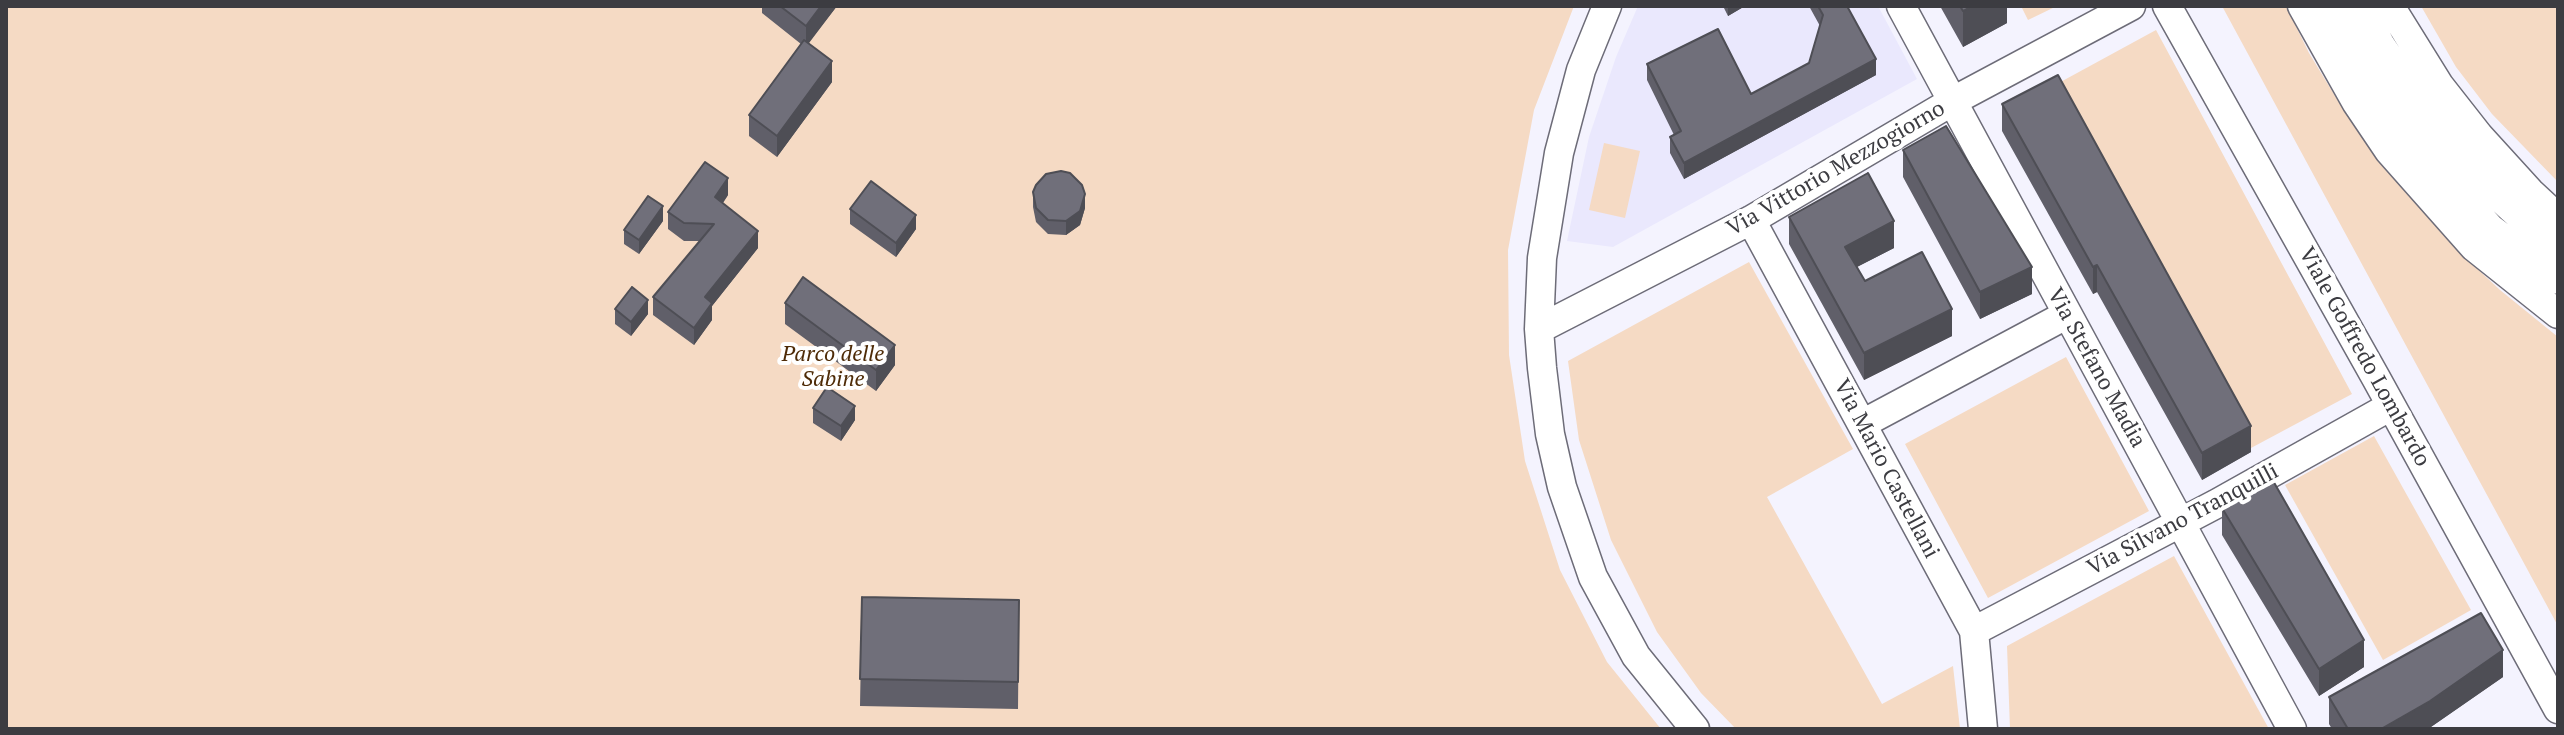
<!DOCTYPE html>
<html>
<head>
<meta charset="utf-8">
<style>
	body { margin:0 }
	#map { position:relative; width:2564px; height:735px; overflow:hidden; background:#f4f3fe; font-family:"PT Serif",serif }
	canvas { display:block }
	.frame { position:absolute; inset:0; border:8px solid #3c3c41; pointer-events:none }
</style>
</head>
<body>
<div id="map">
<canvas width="2564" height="735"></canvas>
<div class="frame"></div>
</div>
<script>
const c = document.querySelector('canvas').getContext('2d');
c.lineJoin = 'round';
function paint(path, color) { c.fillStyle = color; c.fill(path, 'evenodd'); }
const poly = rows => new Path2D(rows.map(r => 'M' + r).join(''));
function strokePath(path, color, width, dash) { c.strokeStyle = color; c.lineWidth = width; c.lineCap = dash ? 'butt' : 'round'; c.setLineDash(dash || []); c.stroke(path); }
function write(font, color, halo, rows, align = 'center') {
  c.font = font + ' "PT Serif",serif'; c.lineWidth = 8; c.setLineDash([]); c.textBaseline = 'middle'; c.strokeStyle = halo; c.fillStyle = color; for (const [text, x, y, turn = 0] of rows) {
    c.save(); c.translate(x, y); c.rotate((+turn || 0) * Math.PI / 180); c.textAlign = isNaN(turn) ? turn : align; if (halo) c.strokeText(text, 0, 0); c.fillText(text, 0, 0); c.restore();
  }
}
paint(poly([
	[1638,6,1878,6,1917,79,1613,247,1567,241,1589,137,1616,57]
]), '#eae8fd');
paint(poly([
	[6,6,1574,6,1534,110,1508,250,1509,355,1525,461,1560,570,1607,662,1661,729,6,729],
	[2021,6,2057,6,2028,20],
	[2222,6,2286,6,2309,53,2343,109,2384,168,2456,249,2500,290,2558,337,2558,626],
	[2421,6,2558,6,2558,182,2492,114,2456,67],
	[2156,30,2352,394,2251,448,2055,85],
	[1604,143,1640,151,1625,218,1589,210],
	[1749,262,1853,449,1767,497,1882,704,1953,666,1960,729,1736,729,1701,693,1657,632,1611,540,1579,440,1568,361],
	[2066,357,2149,511,1988,598,1905,444],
	[2374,436,2471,610,2383,660,2285,485],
	[2174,556,2269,729,2010,729,2007,646]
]), '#f5dac4');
const minor = poly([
	[1607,6,1581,70,1559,153,1542,258,1539,329,1542,368,1550,434,1562,487,1593,577,1636,656,1695,729],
	[1901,6,2292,729],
	[2167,6,2376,378,2558,709],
	[2302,6,2356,102,2389,151,2474,247,2558,314],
	[2330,6,2385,101,2433,164,2490,228,2558,280],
	[2361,6,2380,44,2432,121,2501,199,2558,251],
	[2390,6,2439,85,2479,136,2530,192,2558,218],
	[1751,220,1974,631,1983,729],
	[1539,329,1751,220,1953,101,2131,6],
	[1862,424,2066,315],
	[1974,631,2216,504,2391,406]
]);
strokePath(minor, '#6d6c78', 31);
strokePath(minor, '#fff', 28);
paint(poly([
	[762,6,837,6,808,43,832,82,777,157,749,136,749,115,801,44,762,13],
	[1723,6,1745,6,1728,16],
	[1809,6,1847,6,1876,75,1684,179,1670,153,1670,137,1674,135,1647,80,1647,64,1751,94,1809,63,1820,26],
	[1940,6,2007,6,2007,23,1963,47],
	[2002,104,2251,452,2202,480,2097,292,2093,294,2002,131],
	[1903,150,2032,294,1980,319,1903,177],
	[1033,192,1085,208,1080,225,1066,235,1048,234,1036,222,1033,207],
	[728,195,723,203,758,248,712,306,712,320,694,345,653,315,653,297,700,241,684,241,668,229,668,212],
	[850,209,916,229,896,257,850,224],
	[1789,217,1894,248,1857,267,1865,281,1952,336,1864,380,1789,244],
	[663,221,639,254,624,244,624,230],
	[785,303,895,365,876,391,785,324],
	[615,309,648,314,631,336,615,324],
	[813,408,855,420,841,441,813,423],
	[2222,508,2364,667,2319,696,2222,535],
	[862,597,1019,600,1018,709,860,706],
	[2503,677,2428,729,2332,729,2329,724,2329,697]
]), '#605f69');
paint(poly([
	[821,6,837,6,806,47,806,26],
	[1728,6,1745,6,1728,16],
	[1972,6,2007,6,2007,23,1963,47,1963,11],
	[1876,59,1876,75,1684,179,1684,163],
	[832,61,832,82,777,157,777,136],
	[728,178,728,195,715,214,715,197],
	[1085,194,1085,208,1080,225,1066,235,1066,221],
	[663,206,663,221,639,254,639,240],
	[916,215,916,229,896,257,896,243],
	[1894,221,1894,248,1845,273,1845,247],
	[758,231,758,248,712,306,712,320,694,345,694,328,705,297],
	[2097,265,2097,292,2093,294,2093,267],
	[2032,267,2032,294,1980,319,1980,292],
	[648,300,648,314,631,336,631,322],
	[1952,309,1952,336,1864,380,1864,353],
	[895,345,895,365,876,391,876,370],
	[855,406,855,420,841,441,841,426],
	[2251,426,2251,452,2202,480,2202,453],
	[2364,640,2364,667,2319,696,2319,669],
	[2503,650,2503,677,2428,729,2381,729]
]), '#4e4e55');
const building = poly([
	[780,6,821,6,806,26,780,6],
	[1818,6,1847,6,1876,59,1684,163,1670,137,1681,131,1647,64,1718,29,1751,94,1809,63,1823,15,1818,6],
	[1960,6,1972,6,1963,11,1960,6],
	[804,40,832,61,777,136,749,115,804,40],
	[2058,75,2251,426,2202,453,2097,265,2093,267,2002,104,2058,75],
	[1946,126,2032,267,1980,292,1903,150,1946,126],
	[705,162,728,178,715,197,758,231,705,297,712,303,694,328,653,297,714,224,684,223,668,212,705,162],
	[1061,171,1070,173,1082,185,1085,194,1080,211,1066,221,1048,220,1036,208,1033,192,1036,185,1046,174,1061,171],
	[1868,173,1894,221,1845,247,1865,281,1922,252,1952,309,1864,353,1789,217,1868,173],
	[871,181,916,215,896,243,850,209,871,181],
	[648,196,663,206,639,240,624,230,648,196],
	[803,277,895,345,876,370,785,303,803,277],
	[632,287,648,300,631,322,615,309,632,287],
	[827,387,855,406,841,426,813,408,827,387],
	[2272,479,2364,640,2319,669,2222,508,2272,479],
	[862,597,1019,600,1018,682,860,679,862,597],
	[2481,613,2503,650,2430,701,2381,729,2348,729,2329,697,2481,613]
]);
paint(building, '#706f7a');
strokePath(building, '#4e4e55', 2);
write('22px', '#3c3c41', '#fff', [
	["Via Vittorio Mezzogiorno",1836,169,-30],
	["Viale Goffredo Lombardo",2364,357,61],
	["Via Stefano Madia",2096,368,61],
	["Via Mario Castellani",1886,469,62],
	["Via Silvano Tranquilli",2183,520,-28]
]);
write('italic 22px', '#4e2b07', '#fff', [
	["Parco delle",833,355],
	["Sabine",833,380]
]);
</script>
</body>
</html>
